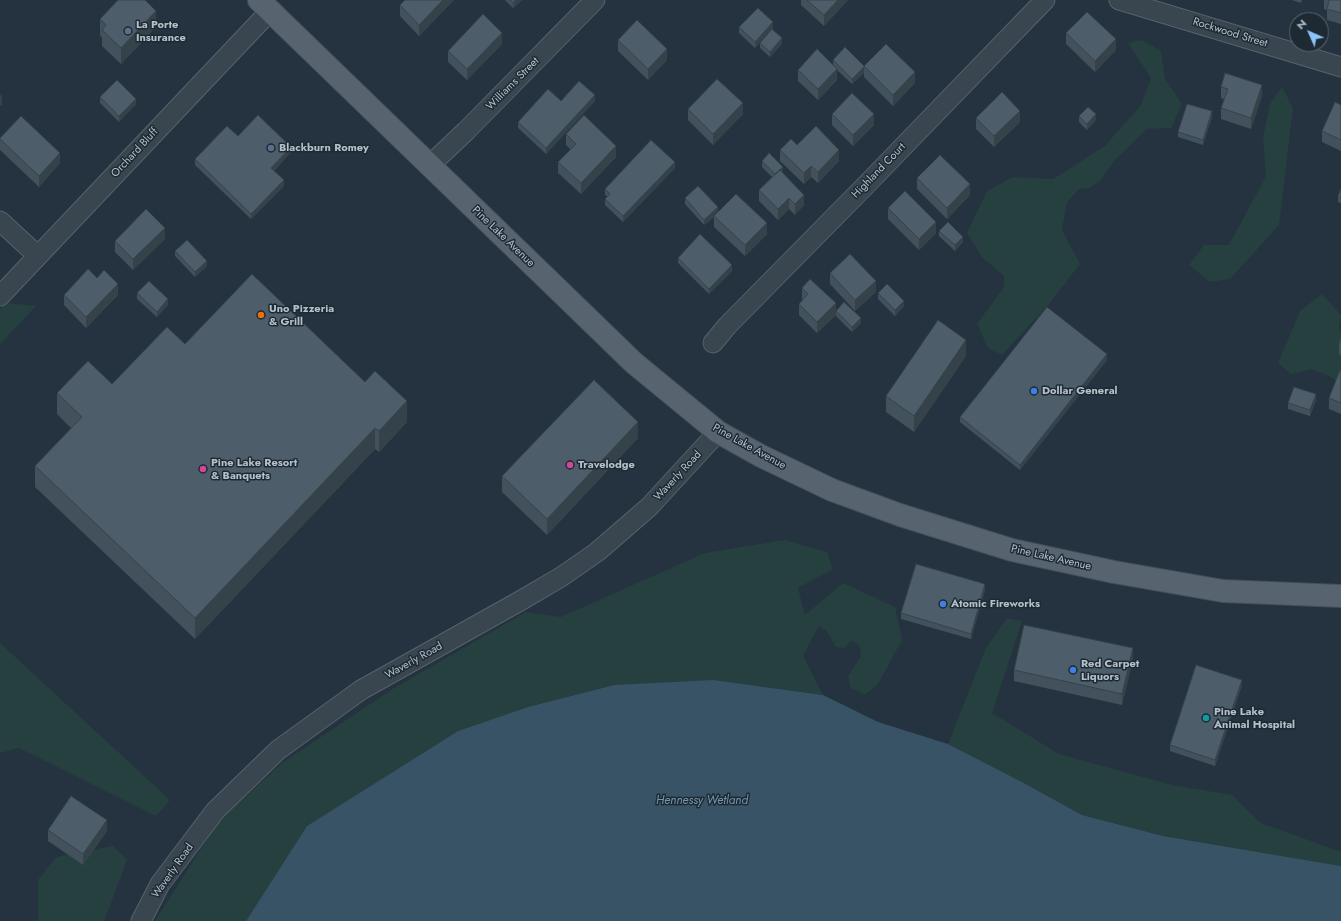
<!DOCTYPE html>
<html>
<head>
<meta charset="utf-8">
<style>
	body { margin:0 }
	#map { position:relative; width:1341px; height:921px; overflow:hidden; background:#24333f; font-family:Jost,sans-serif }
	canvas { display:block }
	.north { position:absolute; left:1289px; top:12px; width:40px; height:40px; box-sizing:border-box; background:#1d2a34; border:1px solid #5a6670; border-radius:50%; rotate:315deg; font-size:11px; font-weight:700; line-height:16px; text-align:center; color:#b5c0ca }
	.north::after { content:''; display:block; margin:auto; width:14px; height:18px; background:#8bc4f8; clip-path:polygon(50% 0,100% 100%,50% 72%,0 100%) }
</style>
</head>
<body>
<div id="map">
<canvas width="1341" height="921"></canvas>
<div class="north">N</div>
</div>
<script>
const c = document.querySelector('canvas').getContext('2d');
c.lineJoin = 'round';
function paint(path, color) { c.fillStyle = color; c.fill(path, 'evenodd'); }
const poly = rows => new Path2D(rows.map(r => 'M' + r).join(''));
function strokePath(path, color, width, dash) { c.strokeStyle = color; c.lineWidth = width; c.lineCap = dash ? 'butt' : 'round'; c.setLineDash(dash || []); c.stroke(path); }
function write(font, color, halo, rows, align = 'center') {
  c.font = font + ' Jost,sans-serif'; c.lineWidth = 3; c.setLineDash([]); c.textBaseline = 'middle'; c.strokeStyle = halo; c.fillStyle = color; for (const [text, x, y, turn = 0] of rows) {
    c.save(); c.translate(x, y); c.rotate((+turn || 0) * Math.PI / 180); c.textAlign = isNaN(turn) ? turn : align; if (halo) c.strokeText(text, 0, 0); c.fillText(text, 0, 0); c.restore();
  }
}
paint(poly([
	[1142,40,1161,51,1165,79,1182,104,1171,128,1147,129,1115,160,1100,181,1090,188,1079,189,1067,202,1062,230,1080,264,1049,304,1002,355,988,348,977,324,1004,287,1004,276,982,257,967,233,987,191,1013,177,1053,179,1105,146,1141,105,1151,78,1128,43],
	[1282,87,1293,108,1279,225,1230,279,1210,282,1189,265,1204,245,1229,245,1266,176,1263,138,1270,104],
	[1322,294,1341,315,1339,328,1341,331,1341,385,1331,377,1312,369,1291,374,1278,363,1300,311],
	[6,303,36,306,0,344,0,309],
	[785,540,827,552,833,569,798,588,805,615,843,583,895,607,902,640,878,684,865,695,851,688,848,676,861,656,860,646,851,640,845,648,836,647,826,630,819,626,803,655,823,695,759,686,614,685,528,707,458,731,307,826,246,921,155,921,218,822,282,763,391,690,526,612,561,617,705,553],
	[1007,618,1022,621,992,713,1059,754,1172,785,1232,795,1261,823,1341,852,1341,866,1163,836,1082,815,1022,782,948,744,986,648],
	[0,643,170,800,156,816,19,748,0,753],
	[113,846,127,860,104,921,38,921,38,880,56,857]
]), '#26403f');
paint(poly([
	[713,680,823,695,878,722,948,744,1022,782,1082,815,1163,836,1341,866,1341,921,246,921,307,826,458,731,528,707,614,685]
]), '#385266');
const minor = poly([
	[1119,0,1341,67],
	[429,166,466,131,595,0],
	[0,221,38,256],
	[0,296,270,11],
	[713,343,727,326,866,185,1045,0],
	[141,921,160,884,215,811,278,750,361,690,520,601,561,577,597,552,649,507,718,432]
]);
const primary = poly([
	[259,0,634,363,718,432,761,456,832,490,900,515,1012,550,1114,572,1223,591,1341,596]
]);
strokePath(minor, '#56636d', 21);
strokePath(primary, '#424e58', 24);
strokePath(minor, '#39454f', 19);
strokePath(primary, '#57646f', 22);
paint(poly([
	[405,0,454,0,419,36,400,16,400,5],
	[505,0,522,0,513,8],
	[801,0,848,0,824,26,801,5],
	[1292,0,1302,0,1301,3],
	[1324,0,1341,0,1341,24,1327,20,1327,10,1324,9],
	[100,19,156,27,121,64,102,46,102,38,100,35],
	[739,27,773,28,772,29,782,44,770,57,760,48,760,43,771,30,755,48,739,33],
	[1066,33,1116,50,1095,72,1066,44],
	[618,40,667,60,648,80,618,51],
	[502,44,467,80,448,62,448,51],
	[833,60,864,66,915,83,893,106,864,77,864,73,852,84,837,70,837,80,818,100,798,81,798,70,833,65],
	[1221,87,1262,96,1251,129,1221,119,1221,108,1224,99,1221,98],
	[100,97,136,104,119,122,100,103],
	[561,101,595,101,546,154,518,128,518,122],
	[1341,105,1341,151,1322,142,1322,131],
	[688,109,743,114,713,145,688,120],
	[832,114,874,125,853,146,832,125],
	[1079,116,1096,120,1087,130,1079,122],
	[1212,117,1203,145,1178,137,1178,132],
	[976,118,1020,122,994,147,976,129],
	[566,134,616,157,581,194,558,173,558,162,571,150,566,145],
	[238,136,291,152,274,171,284,186,251,219,195,165,195,159],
	[0,138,60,163,39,187,0,150],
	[797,145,839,161,818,183,811,177,804,184,780,161,780,150],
	[762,161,783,173,804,205,795,215,789,209,778,220,759,201,759,190,772,177,762,167],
	[675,168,623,222,605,205,605,199,608,197,605,195,605,189],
	[917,178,970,195,947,219,917,189],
	[1341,189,1341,203,1338,202,1338,196],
	[685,198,718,212,767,234,745,256,714,227,714,217,704,225,685,204],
	[888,208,936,233,919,250,888,219],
	[939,231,963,242,955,251,939,236],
	[165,239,133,270,115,252,115,241],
	[175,251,207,266,195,277,175,256],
	[678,258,732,271,709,294,678,263],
	[830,273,876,292,855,311,830,284],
	[97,278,118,295,86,328,64,305,64,295],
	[802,288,836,310,861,323,852,332,836,316,836,315,817,333,799,315,799,304,803,300,802,299],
	[137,293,168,305,157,317,137,299],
	[878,293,904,306,895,316,878,299],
	[1341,337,1341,355,1339,354,1339,343],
	[185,344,407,422,379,452,375,449,195,639,35,487,35,466,71,428,57,414,57,393,112,384],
	[966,356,914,432,886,412,886,396],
	[1107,360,1020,470,960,422,960,417],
	[1341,371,1341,414,1329,409,1329,398],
	[1316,400,1310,416,1288,409,1288,403],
	[638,438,547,535,502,492,502,476],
	[985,590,971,639,901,619,901,613],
	[1133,659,1122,705,1014,681,1014,670],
	[1242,685,1215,766,1170,751,1170,745],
	[48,830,107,831,83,865,48,841]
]), '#42515b');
paint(poly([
	[443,0,454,0,419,36,419,25],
	[516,0,522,0,513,8,513,3],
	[838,0,848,0,824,26,824,15],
	[156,11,156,27,121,64,121,48],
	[773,22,773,28,755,48,755,42],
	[502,33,502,44,467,80,467,69],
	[782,38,782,44,770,57,770,52],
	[1116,39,1116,50,1095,72,1095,61],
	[667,49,667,60,648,80,648,69],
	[864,67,864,73,852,84,852,79],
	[837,69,837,80,818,100,818,89],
	[915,72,915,83,893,106,893,95],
	[1262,85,1262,96,1251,129,1251,118],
	[2,94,2,105,0,106,0,96],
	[595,95,595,101,546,154,546,148],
	[136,99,136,104,119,122,119,116],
	[743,103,743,114,713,145,713,134],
	[1020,111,1020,122,994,147,994,136],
	[1212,111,1212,117,1203,145,1203,140],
	[874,114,874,125,853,146,853,135],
	[1096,114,1096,120,1087,130,1087,124],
	[616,146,616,157,581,194,581,183],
	[291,147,291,152,271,173,271,168],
	[839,150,839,161,818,183,818,172],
	[60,153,60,163,39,187,39,176],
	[675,162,675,168,623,222,623,216],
	[811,166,811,177,804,184,804,173],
	[783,167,783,172,775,174],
	[284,180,284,186,251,219,251,214],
	[970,184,970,195,947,219,947,208],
	[804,195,804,205,795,215,795,204],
	[789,198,789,209,778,220,778,209],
	[718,207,718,213,704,225,704,220],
	[936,222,936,233,919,250,919,239],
	[767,223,767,234,745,256,745,245],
	[165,228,165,239,133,270,133,259],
	[963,237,963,242,955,251,955,245],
	[207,261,207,266,195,277,195,272],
	[732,265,732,271,709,294,709,289],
	[876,281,876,292,855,311,855,300],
	[118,284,118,295,86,328,86,317],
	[168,299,168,305,157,317,157,312],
	[904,301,904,306,895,316,895,310],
	[836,303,836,315,817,333,817,322],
	[861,318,861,323,852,332,852,327],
	[966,340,966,356,914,432,914,416],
	[1107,354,1107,360,1020,470,1020,465],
	[1316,394,1316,400,1310,416,1310,410],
	[407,401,407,422,379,452,379,431],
	[638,422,638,438,547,535,547,519],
	[375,428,375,449,195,639,195,618],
	[985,584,985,590,971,639,971,634],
	[1133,648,1133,659,1122,705,1122,694],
	[1242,680,1242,685,1215,766,1215,760],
	[107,820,107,831,83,865,83,854]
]), '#36424a');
const building = poly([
	[118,0,145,0,156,11,121,48,102,30,106,25,100,19,118,0],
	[405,0,443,0,419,25,400,5,405,0],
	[510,0,516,0,513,3,510,0],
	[807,0,838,0,824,15,807,0],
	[1328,0,1341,0,1341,13,1327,9,1329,1,1328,0],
	[758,8,773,22,755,42,739,27,758,8],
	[1087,12,1116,39,1095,61,1066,33,1087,12],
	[483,14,502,33,467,69,448,51,483,14],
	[637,20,667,49,648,69,618,40,637,20],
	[772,29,782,38,770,52,760,43,772,29],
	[886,44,915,72,893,95,864,66,886,44],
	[845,47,864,66,864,67,852,79,833,60,845,47],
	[817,49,837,69,818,89,798,70,817,49],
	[1225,73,1262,85,1251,118,1221,108,1228,89,1221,87,1225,73],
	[717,79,743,103,713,134,688,109,717,79],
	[117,80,136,99,119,116,100,97,117,80],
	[579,81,595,95,546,148,518,122,548,89,561,101,579,81],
	[1002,92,1020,111,994,136,976,118,1002,92],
	[852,93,874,114,853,135,832,114,852,93],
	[1335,102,1341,105,1341,140,1322,131,1335,102],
	[1187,104,1212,111,1203,140,1178,132,1187,104],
	[1088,107,1096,114,1087,124,1079,116,1088,107],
	[258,115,291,147,271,168,284,180,251,214,195,159,227,126,238,136,258,115],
	[584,115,616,146,581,183,558,162,576,144,566,134,584,115],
	[21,116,60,153,39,176,0,139,0,138,21,116],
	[816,126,839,150,818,172,811,166,804,173,780,150,791,139,797,145,816,126],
	[651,140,675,162,623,216,605,199,610,194,605,189,651,140],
	[769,153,783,167,775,174,762,161,769,153],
	[940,155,970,184,947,208,917,178,940,155],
	[780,170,804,195,795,204,789,198,778,209,759,190,780,170],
	[698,186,718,207,704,220,685,198,698,186],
	[1341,189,1341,198,1338,196,1341,189],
	[905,191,936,222,919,239,888,208,905,191],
	[736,194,767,223,745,245,714,216,736,194],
	[146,209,165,228,133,259,115,241,146,209],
	[948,222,963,237,955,245,939,231,948,222],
	[700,234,732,265,709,289,678,258,700,234],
	[187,240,207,261,195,272,175,251,187,240],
	[850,254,876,281,855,300,830,273,850,254],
	[88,269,97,278,104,270,118,284,86,317,64,295,88,269],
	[252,274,365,382,375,371,407,401,379,431,375,428,195,618,35,466,82,417,57,393,88,361,112,384,167,327,185,344,252,274],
	[810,279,836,303,817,322,799,304,808,294,802,288,810,279],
	[149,281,168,299,157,312,137,293,149,281],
	[887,284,904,301,895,310,878,293,887,284],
	[844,302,861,318,852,327,836,311,844,302],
	[1047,307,1107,354,1020,465,960,417,1047,307],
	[938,320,966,340,914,416,886,396,938,320],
	[1341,337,1341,344,1339,343,1341,337],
	[1340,370,1341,371,1341,403,1329,398,1340,370],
	[594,380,638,422,547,519,502,476,594,380],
	[1294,387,1316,394,1310,410,1288,403,1294,387],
	[916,564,985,584,971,634,901,613,916,564],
	[1024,625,1133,648,1122,694,1014,670,1024,625],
	[1196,665,1242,680,1215,760,1170,745,1196,665],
	[71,796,107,820,83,854,48,830,71,796]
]);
paint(building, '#4d5e6a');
strokePath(building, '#36424a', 1);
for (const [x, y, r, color] of [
	[128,31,4,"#5c6f8a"],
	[271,148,4,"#5c6f8a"],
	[261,315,4,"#e8710a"],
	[1034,391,4,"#3f7fe0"],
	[570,465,4,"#d1479c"],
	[203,469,4,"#d1479c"],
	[943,604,4,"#3f7fe0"],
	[1073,670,4,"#3f7fe0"],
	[1206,718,4,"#0f9aa8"]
]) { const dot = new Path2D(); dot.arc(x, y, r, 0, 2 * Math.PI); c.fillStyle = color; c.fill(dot); strokePath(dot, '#1d2a34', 1.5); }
write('bold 11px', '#b5c0ca', '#1d2a34', [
	["La Porte",136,25],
	["Insurance",136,38],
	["Blackburn Romey",279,148],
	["Uno Pizzeria",269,309],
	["& Grill",269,322],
	["Dollar General",1042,391],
	["Pine Lake Resort",211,463],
	["& Banquets",211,476],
	["Travelodge",578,465],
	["Atomic Fireworks",951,604],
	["Red Carpet",1081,664],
	["Liquors",1081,677],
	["Pine Lake",1214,712],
	["Animal Hospital",1214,725]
], 'left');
write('11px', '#b5c0ca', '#1d2a34', [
	["Rockwood Street",1230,33,17],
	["Williams Street",513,84,-45],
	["Orchard Bluff",135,153,-47],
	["Highland Court",879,171,-46],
	["Pine Lake Avenue",503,237,44],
	["Pine Lake Avenue",749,447,29],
	["Waverly Road",678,476,-47],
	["Pine Lake Avenue",1051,558,13],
	["Waverly Road",414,661,-29],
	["Waverly Road",173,871,-55]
]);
write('italic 12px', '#7595ad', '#1d2a34', [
	["Hennessy Wetland",702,801]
]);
</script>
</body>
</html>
